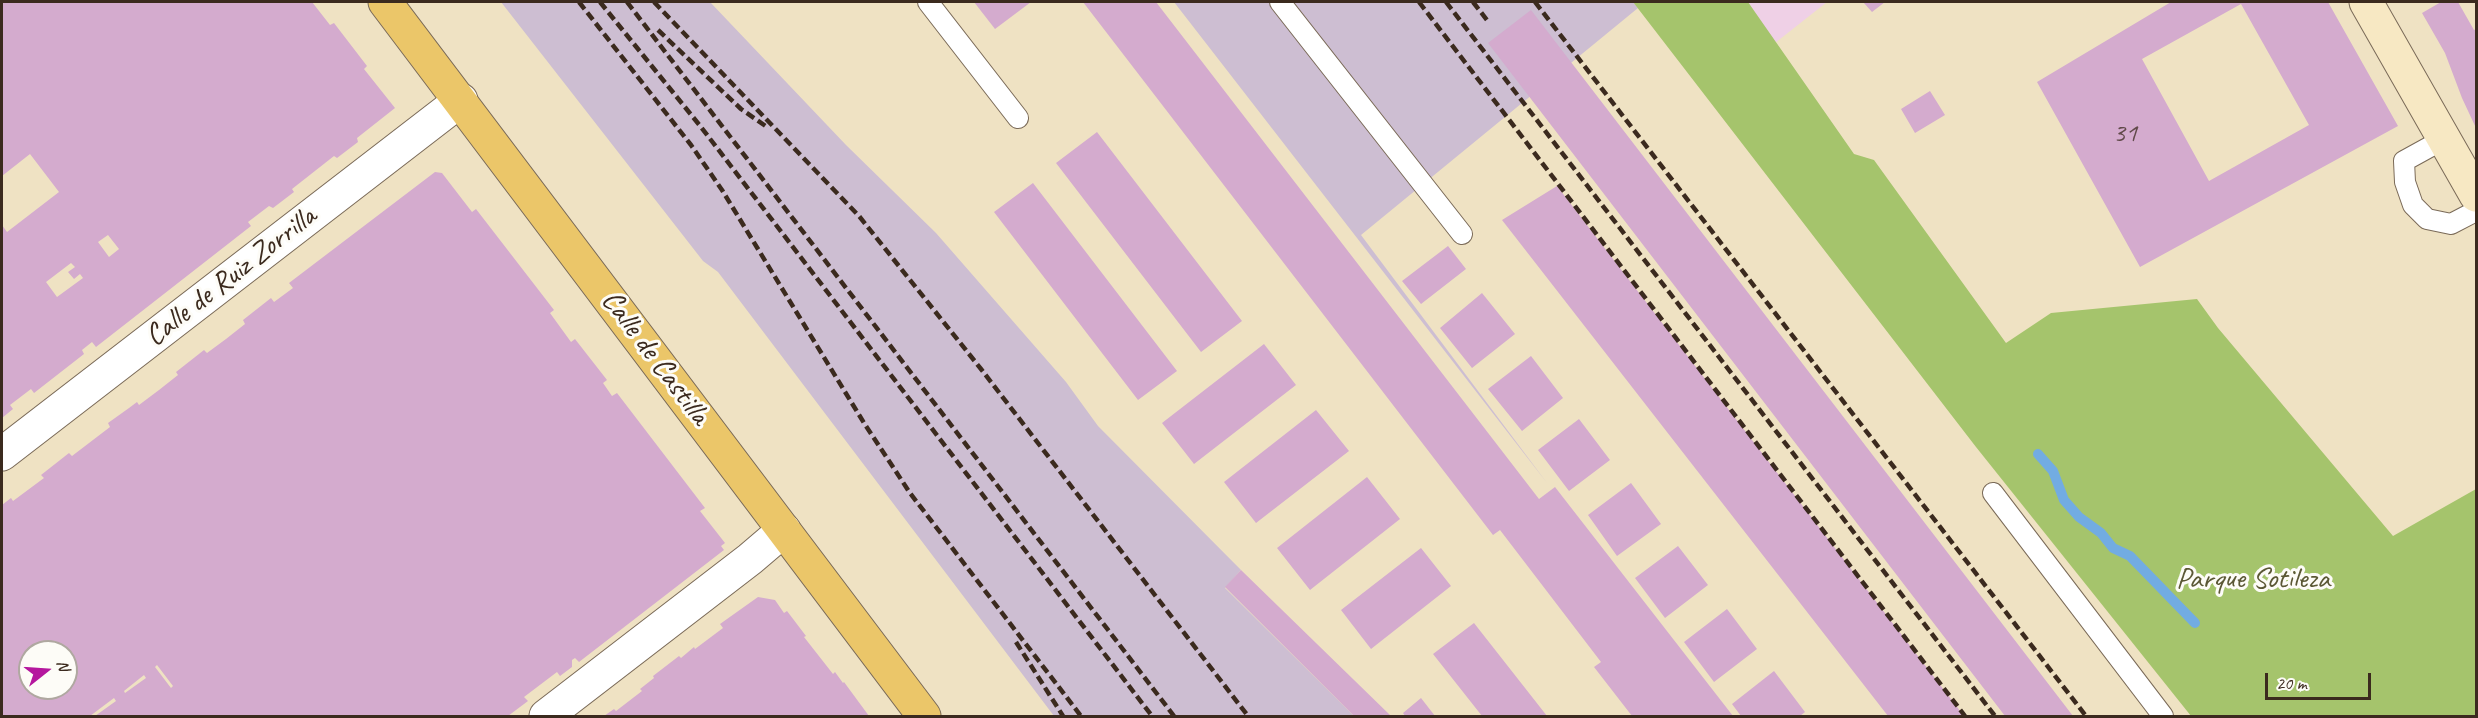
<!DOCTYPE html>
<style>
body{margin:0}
#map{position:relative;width:2478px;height:718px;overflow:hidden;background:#efe2c3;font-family:Caveat,sans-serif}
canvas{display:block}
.frame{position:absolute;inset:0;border:3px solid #3b2a1e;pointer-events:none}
.north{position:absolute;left:18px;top:640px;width:60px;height:60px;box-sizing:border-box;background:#fdfcf7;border:2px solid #afa8a0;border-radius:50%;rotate:73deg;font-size:16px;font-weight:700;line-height:24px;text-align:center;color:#3b2a1e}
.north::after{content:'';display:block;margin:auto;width:21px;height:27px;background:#b5179e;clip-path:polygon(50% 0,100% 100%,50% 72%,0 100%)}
.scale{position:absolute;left:2265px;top:673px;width:106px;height:27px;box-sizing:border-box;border:3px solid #3b2a1e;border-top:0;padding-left:8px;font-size:18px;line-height:21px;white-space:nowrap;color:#3b2a1e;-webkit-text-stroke:4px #fdfcf7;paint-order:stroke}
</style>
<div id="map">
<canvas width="2478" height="718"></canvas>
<div class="frame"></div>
<div class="north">N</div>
<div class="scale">20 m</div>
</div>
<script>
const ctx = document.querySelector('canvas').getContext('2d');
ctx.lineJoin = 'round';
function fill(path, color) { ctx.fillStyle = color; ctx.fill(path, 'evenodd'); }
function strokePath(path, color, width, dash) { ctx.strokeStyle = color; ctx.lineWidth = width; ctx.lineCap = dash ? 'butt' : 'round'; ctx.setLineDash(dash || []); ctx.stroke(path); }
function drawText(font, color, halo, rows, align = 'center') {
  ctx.font = font + ' Caveat,sans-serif'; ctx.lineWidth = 6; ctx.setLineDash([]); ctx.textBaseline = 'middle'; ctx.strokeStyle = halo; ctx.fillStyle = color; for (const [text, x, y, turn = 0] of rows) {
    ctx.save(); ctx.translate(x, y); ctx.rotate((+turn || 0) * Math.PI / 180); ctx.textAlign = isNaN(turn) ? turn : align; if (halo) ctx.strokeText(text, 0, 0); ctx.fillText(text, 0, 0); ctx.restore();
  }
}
fill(new Path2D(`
 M1748,2H1827L1775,43Z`), '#efd0e6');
fill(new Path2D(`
 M501,2H710L846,145L936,233L1066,382L1098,426L1241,570L1225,588L1354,716H1054L718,272L703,261Z
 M1174,2H1633L1638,8L1361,235L1547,483Z`), '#cdbed2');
fill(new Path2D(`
 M1633,2H1748L1854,154L1874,160L2006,343L2051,313L2197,299L2218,328L2393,536L2476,489V716H2191L1976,447Z`), '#a5c46c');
strokePath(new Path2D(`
 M2038,454L2053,471L2064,500L2079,517L2101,533L2113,548L2130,556L2195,623`), '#72ace2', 10);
fill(new Path2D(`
 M2,2H312L330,25L334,23L367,66L364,69L395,108L357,138L358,142L337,158L334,156L292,189L294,192L273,208L269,206L248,222L251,226L96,347L92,342L82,350L84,354L34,393L31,389L10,405L13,409L2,418V225L7,232L59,192L30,154L2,176ZM108,235L119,249L109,257L98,242ZM71,263L75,267L68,272L74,279L80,274L83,278L57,297L46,282Z
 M974,2H1031L995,29Z
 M1083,2H1156L1539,499L1555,487L1733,716H1632L1594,667L1601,662L1500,530L1493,535Z
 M1863,2H1885L1872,12Z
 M2171,2H2328L2398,126L2140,267L2037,82ZM2241,4L2309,125L2209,181L2142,59Z
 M2441,2H2458L2474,30L2476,29V128L2462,98L2445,53L2422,13Z
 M1531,10L2073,716H2005L1488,43Z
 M1930,91L1945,115L1915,133L1901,109Z
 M1097,132L1242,321L1201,352L1056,163Z
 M435,172L442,173L472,212L476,209L554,310L550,313L571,342L575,339L607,380L603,383L612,396L617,393L705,508L700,511L725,543L721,546L724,550L579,662L575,658L572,660V667L560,676L557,672L524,697L528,701L508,716H95L116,701L114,698L90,716H2V505L11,498L13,501L44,478L41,475L69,453L72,456L110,427L108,423L129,408L137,402L139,405L159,390L178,375L176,372L204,350L207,353L226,339L245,324L243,320L271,298L274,302L293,288L289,283ZM30,652H66V688H30ZM157,665L173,686L171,688L155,667ZM144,675L146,678L125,693L124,691Z
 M1033,183L1177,371L1138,400L994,212Z
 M1557,186L1964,716H1888L1502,220Z
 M1448,246L1466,269L1421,304L1402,281Z
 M1482,293L1515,334L1472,368L1440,328Z
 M1264,344L1296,385L1194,464L1162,423Z
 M1531,356L1563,398L1522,431L1488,389Z
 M1316,410L1349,451L1256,523L1224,482Z
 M1579,419L1610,460L1569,491L1538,450Z
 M1367,477L1400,519L1310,590L1277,548Z
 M1631,483L1661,524L1617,556L1588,515Z
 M1678,546L1708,585L1665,618L1635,578Z
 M1421,548L1451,586L1371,649L1341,610Z
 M1241,570L1391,716H1354L1225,587Z
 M758,597L775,600L784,613L787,611L806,636L804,637L833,674L835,672L843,683L844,682L869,716H604L614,709L616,711L642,691L640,689L654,678L653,676L679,656L681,658L694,647L695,649L723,628L720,624Z
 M1727,609L1757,649L1714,682L1684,642Z
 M1474,623L1547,716H1482L1433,654Z
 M1774,671L1805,712L1800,716H1741L1732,704Z
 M1421,698L1435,716H1405L1403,713Z`), '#d4abce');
const lane = new Path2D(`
 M928,2L1018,118
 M1280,2L1462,234
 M2444,139L2404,161L2405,182L2413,205L2427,219L2451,224L2476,211
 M1993,493L2163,716`);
const street = new Path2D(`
 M2,454L461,100
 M546,716L750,559L784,530`);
const secondary = new Path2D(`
 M2366,2L2476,195`);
const primary = new Path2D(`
 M385,2L924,716`);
strokePath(lane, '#7a6a58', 22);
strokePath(street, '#7a6a58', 35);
strokePath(secondary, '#7a6a58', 35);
strokePath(primary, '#7a6a58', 35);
strokePath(lane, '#fff', 20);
strokePath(street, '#fff', 33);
strokePath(secondary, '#f7e8c3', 33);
strokePath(primary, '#ebc669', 33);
strokePath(new Path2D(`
 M579,2L691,145L722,190L864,423L910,493L1081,716
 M600,2L701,127L1152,716
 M627,2L1174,716
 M654,2L859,216L981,369L1248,716
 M1419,2L1965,716
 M1446,2L1995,716
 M1473,2L1487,20
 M1535,2L2086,716
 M658,30L741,109L767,127
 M1016,642L1063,716`), '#3b2a1e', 4.5, [9, 4.5]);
drawText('27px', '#614a4a', null, [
 ["31",2125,134]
]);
drawText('30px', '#3b2a1e', '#fdfcf7', [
 ["Calle de Ruiz Zorrilla",231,277,-38],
 ["Calle de Castilla",655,358,53]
]);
drawText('30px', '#5b5835', '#fdfcf7', [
 ["Parque Sotileza",2253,579]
]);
</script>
